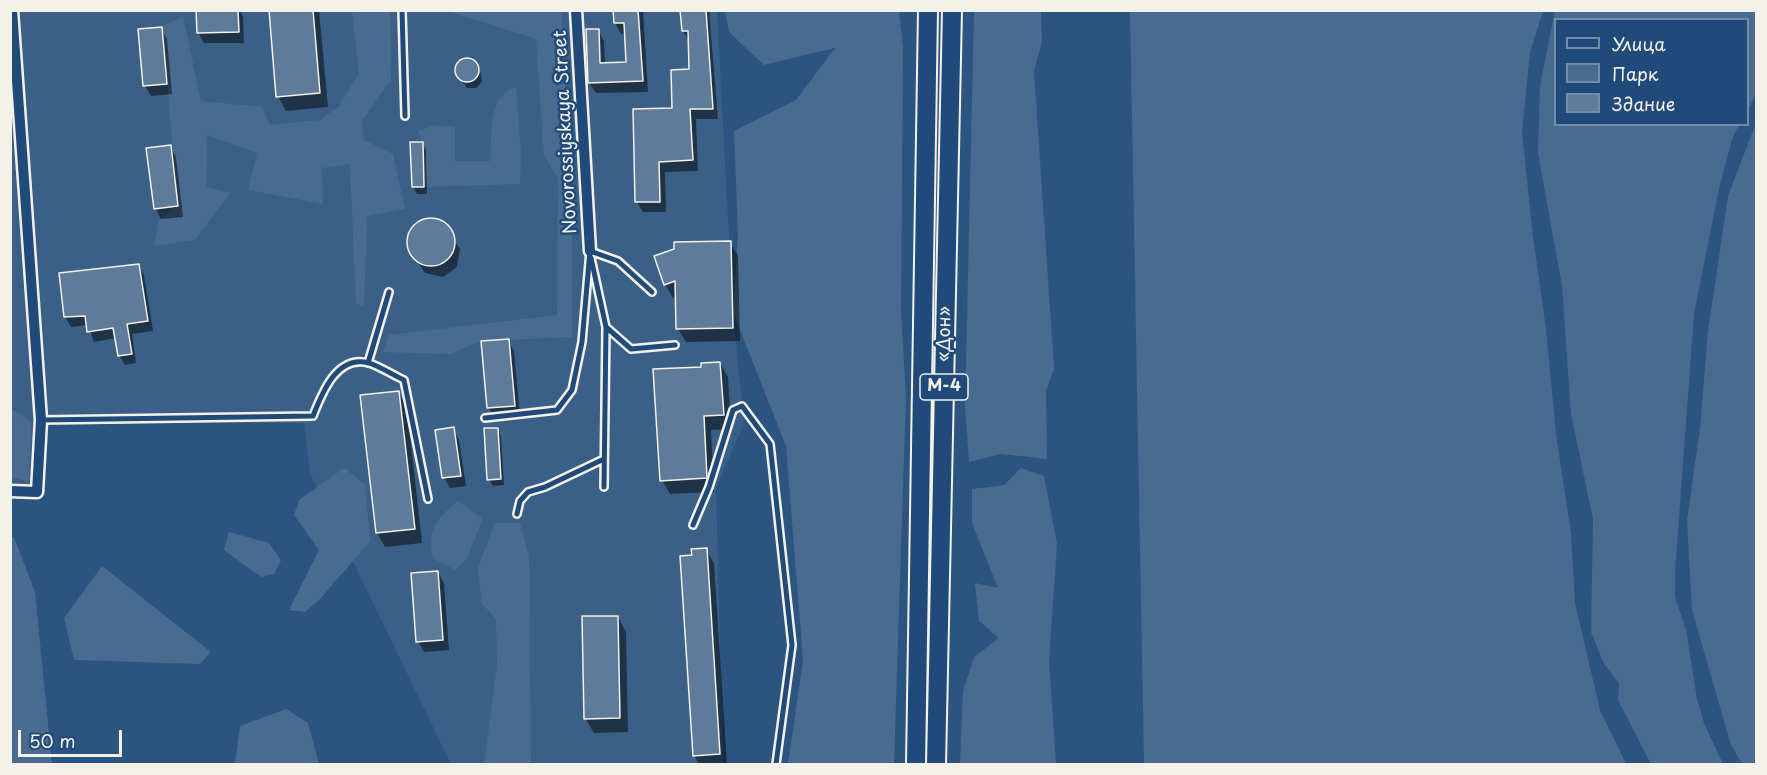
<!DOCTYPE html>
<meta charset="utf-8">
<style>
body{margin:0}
#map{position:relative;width:1767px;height:775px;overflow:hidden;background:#2c5481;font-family:"Playpen Sans",sans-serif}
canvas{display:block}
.frame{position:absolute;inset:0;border:12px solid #f4f1e8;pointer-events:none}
.legend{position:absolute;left:1554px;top:18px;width:195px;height:108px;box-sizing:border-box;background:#1f4a7a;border:2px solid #748da6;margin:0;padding:8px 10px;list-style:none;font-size:18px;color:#f4f1e8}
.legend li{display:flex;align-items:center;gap:12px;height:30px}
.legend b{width:30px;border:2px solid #748da6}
.scale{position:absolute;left:18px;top:730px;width:104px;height:27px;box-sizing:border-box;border:3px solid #f4f1e8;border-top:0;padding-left:8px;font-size:18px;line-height:21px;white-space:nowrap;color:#f4f1e8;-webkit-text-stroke:4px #1f4a7a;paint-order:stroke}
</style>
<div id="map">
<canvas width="1767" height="775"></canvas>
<div class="frame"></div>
<ul class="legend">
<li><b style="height:8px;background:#1f4a7a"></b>Улица</li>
<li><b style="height:16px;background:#496b90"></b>Парк</li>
<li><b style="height:16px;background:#5e7b9a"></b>Здание</li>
</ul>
<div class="scale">50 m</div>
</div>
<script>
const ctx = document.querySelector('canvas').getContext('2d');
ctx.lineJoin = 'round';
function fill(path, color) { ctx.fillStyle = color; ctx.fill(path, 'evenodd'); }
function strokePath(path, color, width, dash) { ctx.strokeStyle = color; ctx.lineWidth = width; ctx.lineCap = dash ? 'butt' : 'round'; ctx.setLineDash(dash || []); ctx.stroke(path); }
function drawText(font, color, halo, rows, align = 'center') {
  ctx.font = font + ' "Playpen Sans",sans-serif'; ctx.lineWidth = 5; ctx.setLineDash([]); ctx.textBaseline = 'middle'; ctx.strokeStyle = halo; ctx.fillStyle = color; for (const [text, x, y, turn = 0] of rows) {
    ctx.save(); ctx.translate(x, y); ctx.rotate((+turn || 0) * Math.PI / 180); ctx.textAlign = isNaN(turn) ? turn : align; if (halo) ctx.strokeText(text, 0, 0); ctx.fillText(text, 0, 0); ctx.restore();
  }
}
fill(new Path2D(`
 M10,11H717L733,312L744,424L716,487L723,764H451L310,473L304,423H38L36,484L13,485L10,482Z`), '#3b6088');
fill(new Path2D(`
 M352,11H390L391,80L362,121L364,140L393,154L405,209L367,216L364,306L356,303L350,164L322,168L323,204L248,190L257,153L207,135L206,187L230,193L195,240L154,246L159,220L178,206L162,27L183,16L201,101L262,107L270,125L320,120L339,106L359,73Z
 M448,11H561L572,210V337L481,341L450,354L383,352L389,335L557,315L558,179L544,155L536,39Z
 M725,11H899L903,48L901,312L906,396L894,764H788L803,660L786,446L733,312L738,237L734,131L796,100L835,48L764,65L729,32Z
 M974,11H1041L1042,42L1034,71L1054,368L1046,391L1047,459L1001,454L969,462L965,408Z
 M1130,11H1543L1530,52L1522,132L1533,237L1546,329L1556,434L1571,533L1575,603L1600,710L1626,764H1144Z
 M1555,11H1756V94L1748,109V20H1556V124L1739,125L1732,139L1719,189L1694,314L1675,572V597L1686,630L1697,699L1704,723L1723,764H1651L1618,700L1619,683L1604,664L1591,632L1593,519L1571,414L1562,286L1538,153L1540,86Z
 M516,87L521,154L520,184L424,187L423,142L418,131L436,125L455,127V161H490C493,136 486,97 516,87Z
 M1756,123V764H1742L1731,745L1692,610L1687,520L1700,428L1708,331L1728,196Z
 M10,408L31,422L29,482L11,477Z
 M344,468L365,484L370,541L321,598L305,612L289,610L319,550L294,515L299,500Z
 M1021,468L1044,476L1057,544L1049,661L1056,764H960L963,691L974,657L999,638L979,621L975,583L998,588L972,523V489L1004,485Z
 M458,501L483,518L467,558L455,570L433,558C427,528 435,521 458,501Z
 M495,523H520L529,556L531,764H484L497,666L496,619L482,604L478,568Z
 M229,532L269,543L281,560L274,574L261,577L224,550Z
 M14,537L35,592L52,764H11L10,538Z
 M102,566L211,652L200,664L74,660L64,618Z
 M286,709L308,723L319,764H235L240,726Z`), '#496b90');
fill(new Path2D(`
 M198,10H240L243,17L244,43H204L198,32Z
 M270,10H319L328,107L286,111L278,96Z
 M615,10H643L648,92L596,93L589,83L598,30L604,41L605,64L628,63L626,33L621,34L615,23Z
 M681,10H709L718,119H696L698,171L665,172L666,212H643L637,202L691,70L690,42L683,31Z
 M161,28L167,39L172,94L151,96L145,86Z
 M462,59H471L481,73L482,82L476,88H467L457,74L456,65Z
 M422,143L426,150L427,194H417L413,187Z
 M170,146L176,157L183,217L161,219L155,208Z
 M426,220L443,223L460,249L457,267L443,277L425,273L408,247L412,230Z
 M730,243L738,256L740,341L686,342L678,329L677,296L673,298L665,284L676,250Z
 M138,265L144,275L153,331L132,334L136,363L125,365L119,355L116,338L94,342L88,325L71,327L65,317L61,274Z
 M508,340L514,351L520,416L495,419L489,408L483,343Z
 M720,363L728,377L731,429L711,430L714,492L670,494L662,480L703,368Z
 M399,393L407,407L422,543L385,547L377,533Z
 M453,429L459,440L466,486L450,488L444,478Z
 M497,429L501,436L504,485L493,486L489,479Z
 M706,550L714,563L727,764H699L694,755L693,557Z
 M438,572L444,583L449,650L424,652L418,641Z
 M618,617L626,632L628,732L594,733L585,718Z`), '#0007');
const building = new Path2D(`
 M196,10H238L239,32L197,33Z
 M269,10H313L320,93L276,97Z
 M613,10H638L643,81L588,83L586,29H599L600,63L626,62L624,23H614Z
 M680,10H706L713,109H690L693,160L659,162L660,202H635L633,109L672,108L671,70L689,69L688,31H682Z
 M162,27L167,84L143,86L138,29Z
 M455 70a12 12 0 1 1 24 0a12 12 0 1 1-24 0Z
 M410,142H423L424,187H412Z
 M171,145L178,206L154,209L146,148Z
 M407 242a24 24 0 1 1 48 0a24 24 0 1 1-48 0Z
 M731,241L733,328L676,329L675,281L664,285L654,256L674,249V242Z
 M139,264L148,321L127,324L132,354L118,356L113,328L87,332L85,316L64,317L59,273Z
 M509,339L515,406L487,408L481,341Z
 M720,362L724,415L704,416L707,478L660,481L653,369L701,367V363Z
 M399,391L415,529L376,533L360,395Z
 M454,427L461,476L442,478L435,430Z
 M484,428H498L501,479L487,480Z
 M707,548L720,754L693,756L680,556L692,555L691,549Z
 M438,571L443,640L416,642L411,573Z
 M582,616H618L620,718L584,719Z`);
fill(building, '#5e7b9a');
strokePath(building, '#f4f1e8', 1.5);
const service = new Path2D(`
 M402,10L405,116
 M590,251L618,261L652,292
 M591,258L606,327L604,487
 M606,327L631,349L675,345
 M368,363L389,292
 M485,418L557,410L572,390L582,342L590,251
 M41,420L313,416C322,393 337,354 369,363C381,367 393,375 404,380L428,499
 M517,514L520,501L528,492L545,487L604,459
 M693,525L709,487L733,410L742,406L770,444L792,645L776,764`);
const minor = new Path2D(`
 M576,10L590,251
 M10,491L37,492L41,420L12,10`);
const trunk = new Path2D(`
 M916,764L928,10
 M936,764L952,10`);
strokePath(service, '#f4f1e8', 10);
strokePath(minor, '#f4f1e8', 15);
strokePath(trunk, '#f4f1e8', 22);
strokePath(service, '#1f4a7a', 5);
strokePath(minor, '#1f4a7a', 10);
strokePath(trunk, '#1f4a7a', 18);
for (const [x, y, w] of [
 [944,387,48]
]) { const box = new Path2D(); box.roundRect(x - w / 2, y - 13, w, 26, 4.5); ctx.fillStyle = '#1f4a7a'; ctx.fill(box); strokePath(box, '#f4f1e8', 1.5); }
drawText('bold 16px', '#f4f1e8', null, [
 ["М-4",944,387]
]);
drawText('18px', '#f4f1e8', '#1f4a7a', [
 ["Novorossiyskaya Street",566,132,-93],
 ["«Дон»",945,334,-89]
]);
</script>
